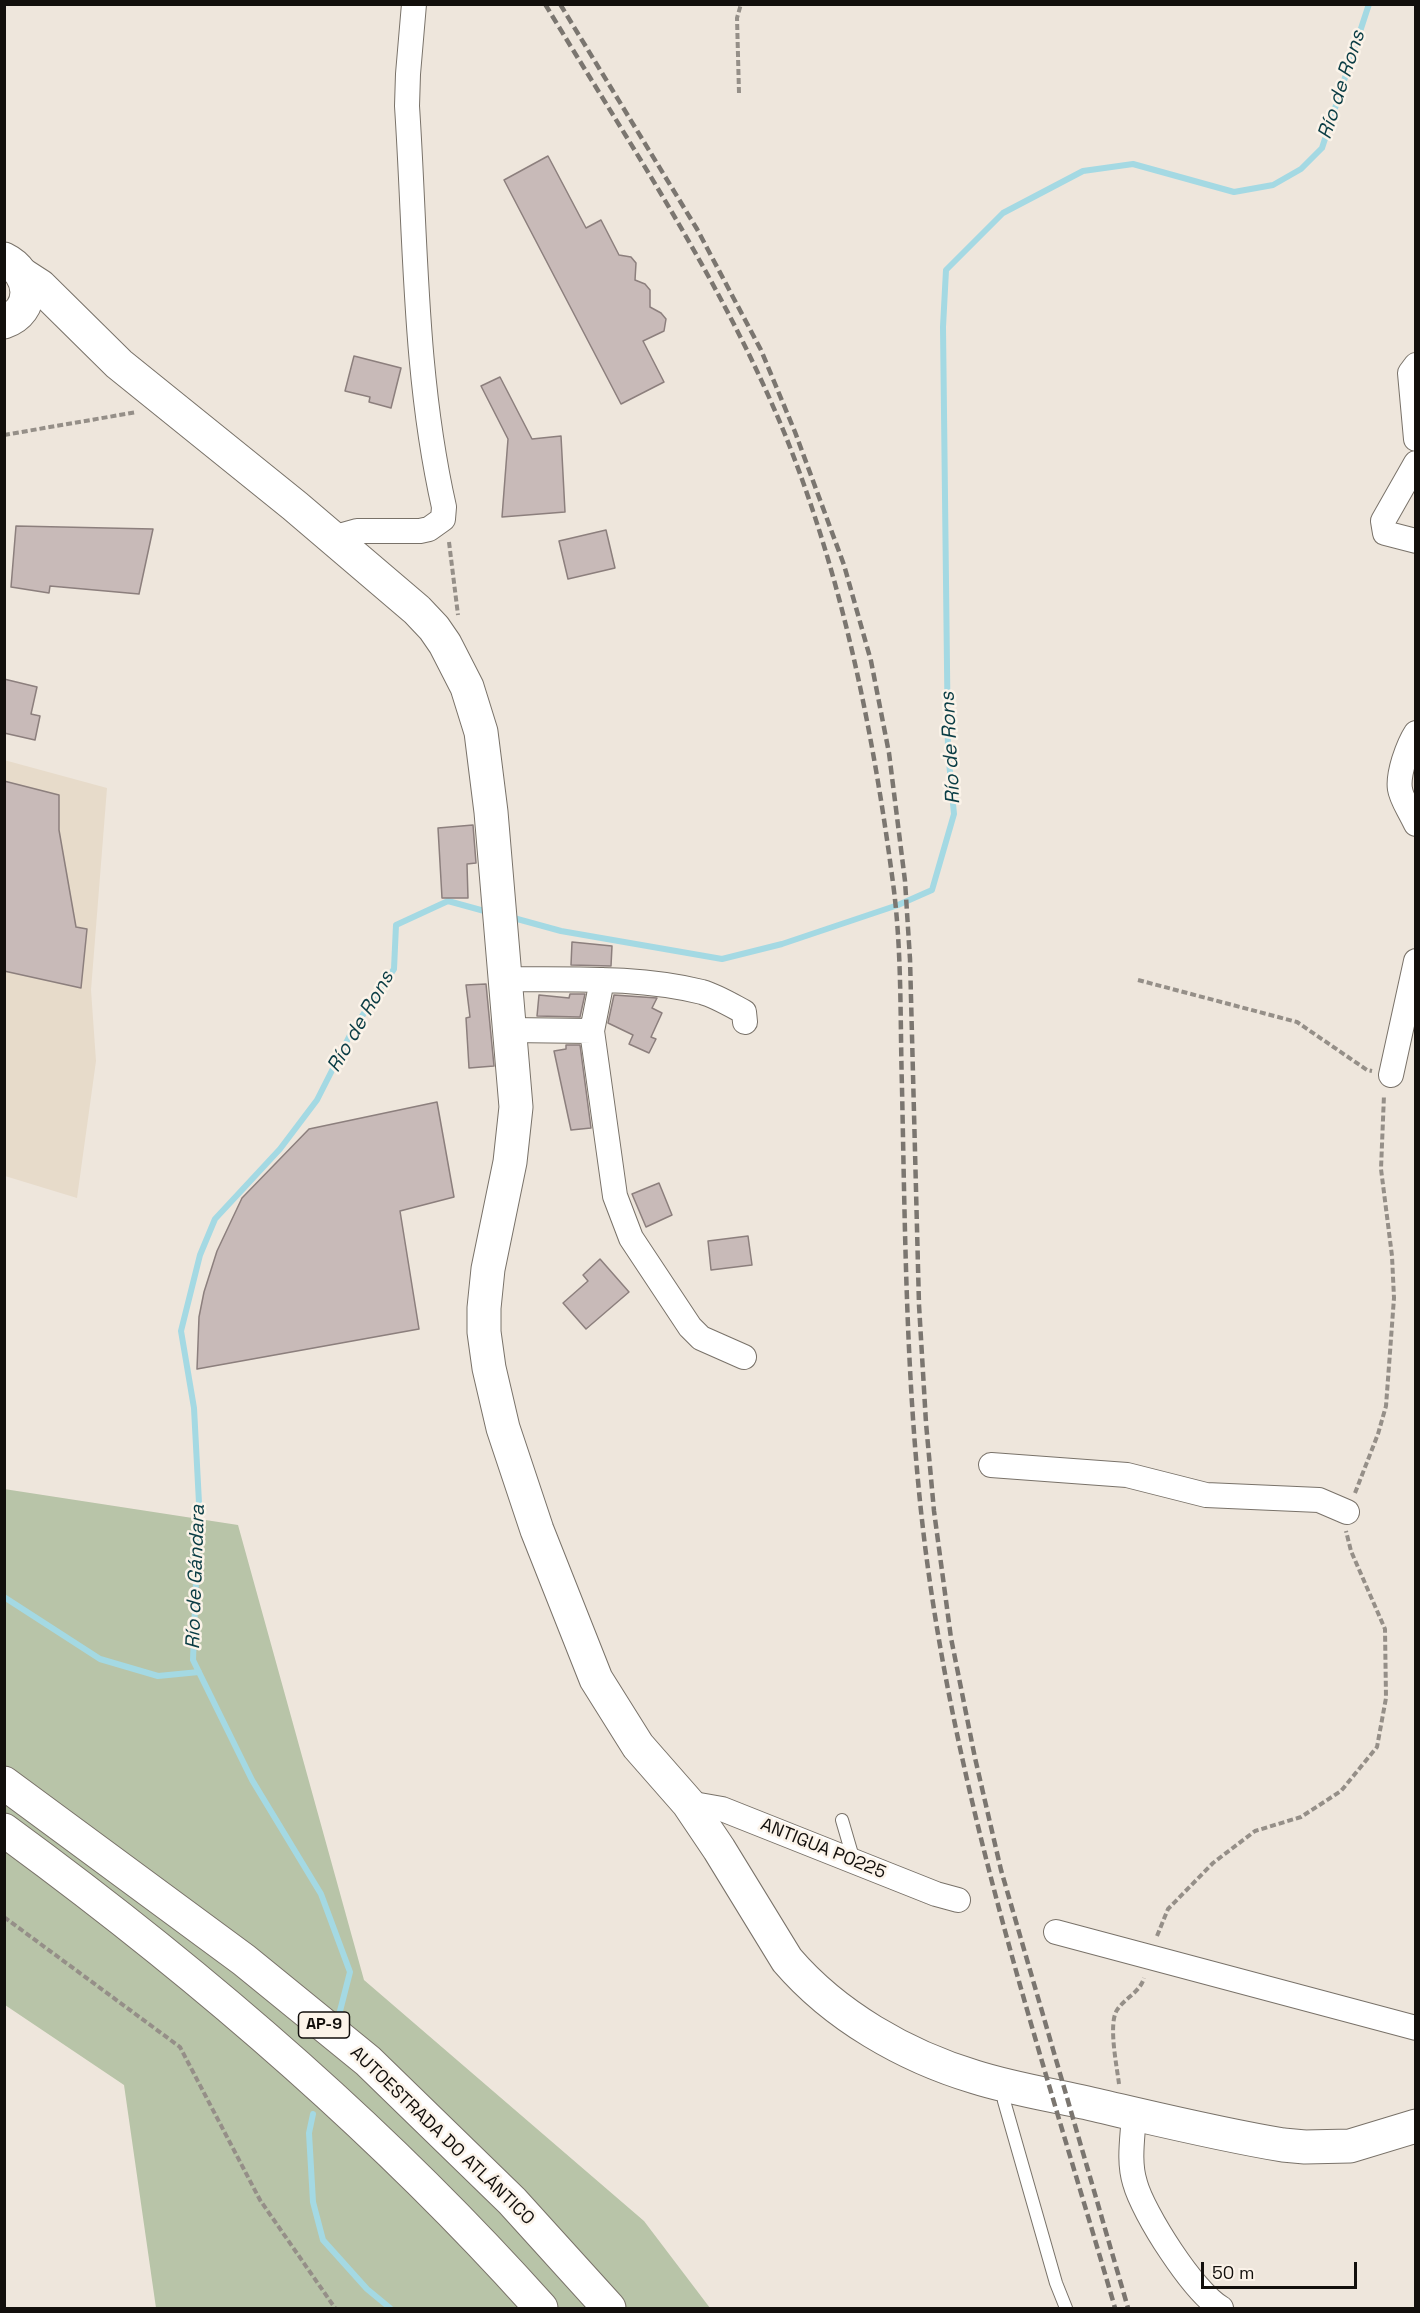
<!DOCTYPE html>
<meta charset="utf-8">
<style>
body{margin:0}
#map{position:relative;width:1420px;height:2313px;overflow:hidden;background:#eee6dc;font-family:"Space Grotesk",sans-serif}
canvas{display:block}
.frame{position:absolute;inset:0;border:6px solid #120f0c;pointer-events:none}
.scale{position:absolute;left:1201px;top:2262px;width:156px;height:27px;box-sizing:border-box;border:3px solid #120f0c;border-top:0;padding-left:8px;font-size:18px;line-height:21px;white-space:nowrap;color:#120f0c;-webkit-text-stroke:4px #fbf3e9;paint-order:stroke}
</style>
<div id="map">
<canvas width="1420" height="2313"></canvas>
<div class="frame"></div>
<div class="scale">50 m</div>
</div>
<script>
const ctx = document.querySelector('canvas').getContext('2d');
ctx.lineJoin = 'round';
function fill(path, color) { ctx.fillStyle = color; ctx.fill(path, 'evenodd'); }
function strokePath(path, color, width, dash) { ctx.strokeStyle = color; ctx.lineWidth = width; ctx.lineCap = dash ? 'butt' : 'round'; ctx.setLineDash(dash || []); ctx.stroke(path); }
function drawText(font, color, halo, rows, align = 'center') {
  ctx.font = font + ' "Space Grotesk",sans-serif'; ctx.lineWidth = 5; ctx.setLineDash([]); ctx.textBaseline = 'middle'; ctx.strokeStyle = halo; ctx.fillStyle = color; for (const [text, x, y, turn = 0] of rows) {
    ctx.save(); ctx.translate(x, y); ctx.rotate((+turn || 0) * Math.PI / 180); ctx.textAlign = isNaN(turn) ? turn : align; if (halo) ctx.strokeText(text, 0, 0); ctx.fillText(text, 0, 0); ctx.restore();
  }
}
fill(new Path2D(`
 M4,760L107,788L91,990L96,1061L77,1198L5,1176Z`), '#e7dbca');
fill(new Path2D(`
 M4,1489L238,1525L364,1980L644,2221L710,2308H156L124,2085L5,2005Z`), '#b8c4a8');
strokePath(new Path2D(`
 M510,917L561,931L722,959L782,944L898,905L932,890L954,814L948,751L943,327L946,270L1003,213L1083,171L1133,164L1234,192L1273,185L1301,169L1322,148L1369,4
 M4,1597L100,1659L158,1676L199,1672
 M340,2011L350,1972L321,1894L252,1780L193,1660L199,1503L194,1408L181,1331L200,1255L215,1219L280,1149L317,1100L352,1031L394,969L396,925L448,901L488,912
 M313,2114L309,2133L313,2202L323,2240L367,2289L390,2308`), '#a4d9e3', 6);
const building = new Path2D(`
 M548,156L586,228L601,220L619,255L631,257L636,263L635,280L645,284L650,290V307L661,313L666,319L664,331L643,341L664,382L621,404L504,180Z
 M354,356L401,368L391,408L369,402L370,397L345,391Z
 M500,377L532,439L561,436L565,512L502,517L508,439L481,386Z
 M16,526L153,529L139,594L50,586L49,593L11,587Z
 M606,530L615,568L568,579L559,541Z
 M4,679L37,687L31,714L40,716L35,740L4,733Z
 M4,781L59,795V830L76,927L87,929L81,988L4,971Z
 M473,825L476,863L467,864L468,898H442L438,828Z
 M572,942L612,946L611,966L571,965Z
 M486,984L494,1066L469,1068L466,1018L470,1017L466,985Z
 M570,994H585L580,1017L537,1016L539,995L569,998Z
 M614,995L657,998L652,1008L662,1013L651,1037L656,1039L649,1053L629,1044L633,1035L608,1023Z
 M566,1045H580L591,1128L571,1130L554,1051L566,1049Z
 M437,1102L454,1197L400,1211L419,1329L197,1369L199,1317L204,1292L217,1251L242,1198L309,1129Z
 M659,1183L672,1215L646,1227L632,1194Z
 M748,1236L752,1265L711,1270L708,1241Z
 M600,1259L629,1292L586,1329L563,1303L588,1281L583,1275Z`);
fill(building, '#c8bab8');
strokePath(building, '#8c7f7d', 1.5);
const service = new Path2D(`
 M842,1820L854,1861
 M1003,2088L1004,2101L1056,2283L1066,2308`);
const minor = new Path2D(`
 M1416,365L1410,373L1416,439
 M1416,463L1383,521L1385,533L1416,541
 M332,538L357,531H420L429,529L443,519L444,507C414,374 416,241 407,106L408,74L414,4
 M1416,733C1410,742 1407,751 1404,760C1394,793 1402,795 1416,824
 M504,979C570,980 637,976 702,992C716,996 731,1005 744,1012L745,1022
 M602,980L592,1031L615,1196L631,1238L690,1327L701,1338L744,1357
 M509,1030L592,1031
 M1391,1075L1416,961
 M991,1465L1127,1475L1206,1495L1319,1500L1347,1512
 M688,1803L722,1809L936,1894L958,1900
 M1056,1932L1416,2028
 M1134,2113C1133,2136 1128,2161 1135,2183C1143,2213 1194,2293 1221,2308`);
const secondary = new Path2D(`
 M23,275L40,286L119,364L295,506L417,610L434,628L445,644L467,687L481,732L491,812L516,1107L510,1162L488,1269L484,1308V1332L489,1368L503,1428L537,1530L596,1679L638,1746L688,1803L719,1849L787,1960C835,2016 905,2056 975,2077C1016,2090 1059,2096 1100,2106C1161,2120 1222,2135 1283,2145L1305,2147L1350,2146L1416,2126`);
const primary = new Path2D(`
 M4,259C33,273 36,311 4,322`);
const motorway = new Path2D(`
 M4,1783L244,1960L368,2061L512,2201L609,2308
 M4,1830C198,1972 381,2129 541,2308`);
strokePath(service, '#797269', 14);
strokePath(minor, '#797269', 26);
strokePath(secondary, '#797269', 35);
strokePath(primary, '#797269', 35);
strokePath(motorway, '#797269', 35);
strokePath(new Path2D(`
 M739,93L737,18L741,4
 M4,435L137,412
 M449,542L458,615
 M1138,980L1297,1022L1367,1070L1372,1071
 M1355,1493L1378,1434L1386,1406L1394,1298L1392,1256L1381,1169L1384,1095
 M4,1917L180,2047L260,2200L335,2308
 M1157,1936L1168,1909L1213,1863L1255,1831L1301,1817L1341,1791L1377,1747L1386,1698L1385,1629L1351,1551L1346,1531
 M1119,2084C1117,2067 1108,2024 1117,2010C1125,1998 1140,1992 1144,1978`), '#958f88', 4, [6, 3]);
strokePath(service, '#fff', 12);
strokePath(minor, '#fff', 24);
strokePath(secondary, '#fff', 33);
strokePath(primary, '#fff', 33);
strokePath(motorway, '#fff', 33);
strokePath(new Path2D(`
 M545,4C630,145 724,284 786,437C843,580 873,731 893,883C902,950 900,1020 902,1088C905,1229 906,1370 921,1511C950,1784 1039,2046 1115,2308
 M560,4L697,229L761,350L795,432L844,565L871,661L889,753L905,881L910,959L919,1305L926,1423L934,1511L951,1638L975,1758L1001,1870L1128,2308`), '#7b7670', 4.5, [9, 4.5]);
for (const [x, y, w] of [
 [324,2025,51]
]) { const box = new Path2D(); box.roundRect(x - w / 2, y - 13, w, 26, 4.5); ctx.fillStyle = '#fbf3e9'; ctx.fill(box); strokePath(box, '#120f0c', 1.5); }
drawText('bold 16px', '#120f0c', null, [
 ["AP-9",324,2025]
]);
drawText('18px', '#120f0c', '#fbf3e9', [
 ["ANTIGUA PO225",823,1849,22],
 ["AUTOESTRADA DO ATLÁNTICO",442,2136,44]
]);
drawText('italic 20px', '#093c44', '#fbf3e9', [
 ["Río de Rons",1342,85,-72],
 ["Río de Rons",951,748,-93],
 ["Río de Rons",361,1022,-60],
 ["Río de Gándara",196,1577,-88]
]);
</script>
